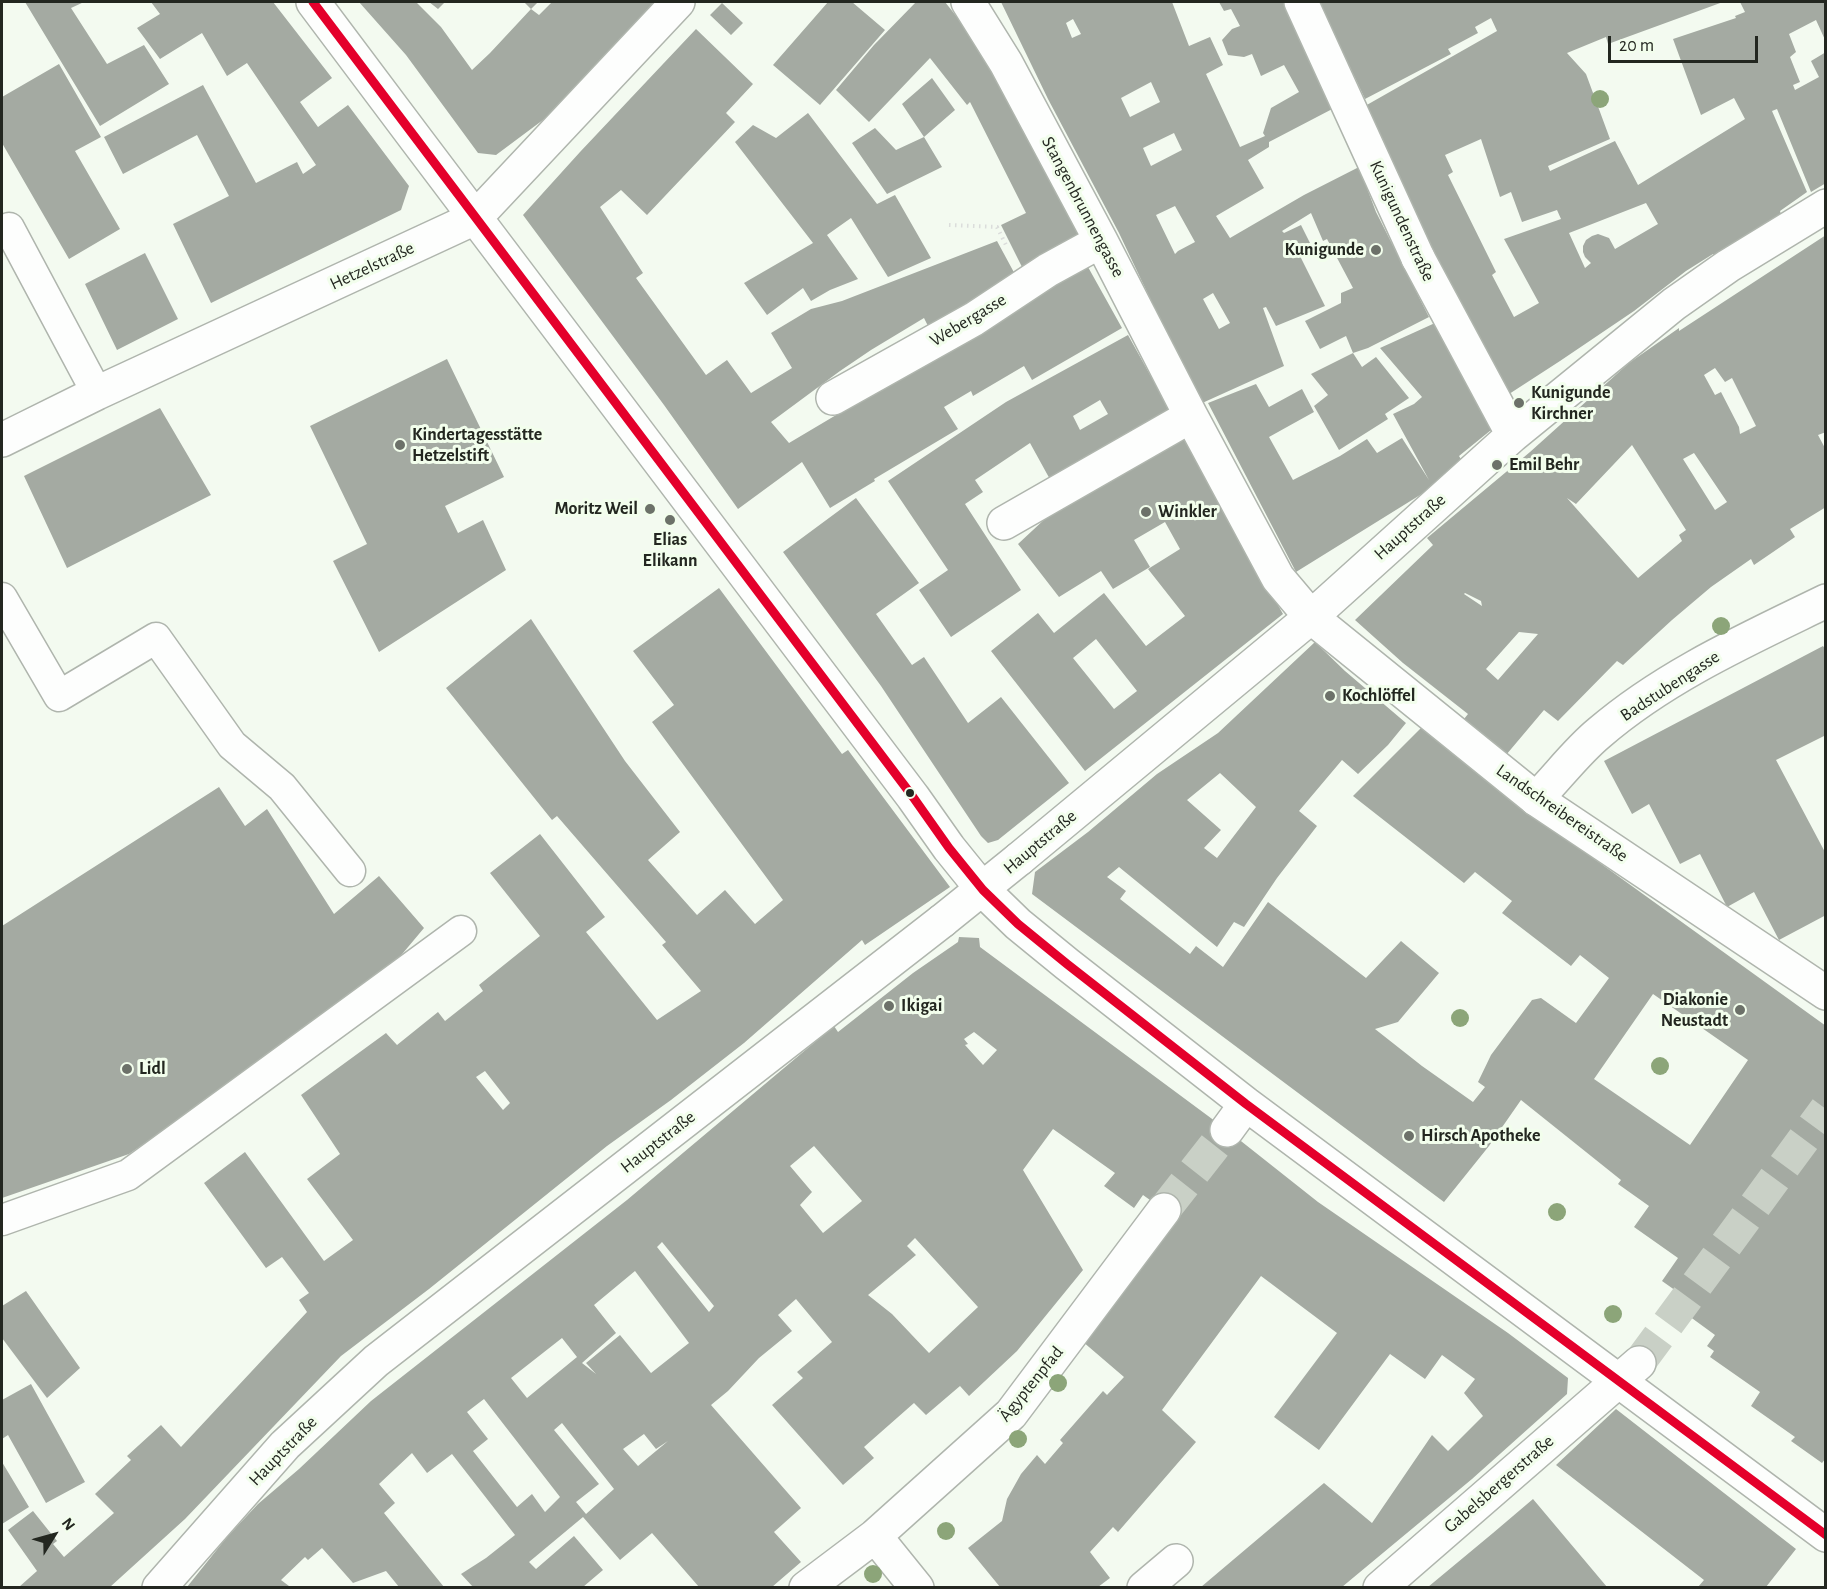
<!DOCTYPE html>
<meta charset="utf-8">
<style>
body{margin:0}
#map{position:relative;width:1827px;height:1589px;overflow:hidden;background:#f3faf0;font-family:"Alegreya Sans",sans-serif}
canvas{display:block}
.frame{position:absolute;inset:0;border:3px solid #232720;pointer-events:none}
.north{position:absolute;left:24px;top:1505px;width:60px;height:60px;-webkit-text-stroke:4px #f2feec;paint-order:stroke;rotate:53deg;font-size:16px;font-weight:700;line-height:24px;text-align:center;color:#232720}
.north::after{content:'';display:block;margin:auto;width:21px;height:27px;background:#232720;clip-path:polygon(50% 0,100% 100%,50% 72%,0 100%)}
.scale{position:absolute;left:1608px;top:36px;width:150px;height:27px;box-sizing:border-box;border:3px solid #232720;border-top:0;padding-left:8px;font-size:18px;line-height:21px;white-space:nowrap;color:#232720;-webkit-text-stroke:4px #f2feec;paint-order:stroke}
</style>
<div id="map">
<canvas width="1827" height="1589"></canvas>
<div class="frame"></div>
<div class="north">N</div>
<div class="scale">20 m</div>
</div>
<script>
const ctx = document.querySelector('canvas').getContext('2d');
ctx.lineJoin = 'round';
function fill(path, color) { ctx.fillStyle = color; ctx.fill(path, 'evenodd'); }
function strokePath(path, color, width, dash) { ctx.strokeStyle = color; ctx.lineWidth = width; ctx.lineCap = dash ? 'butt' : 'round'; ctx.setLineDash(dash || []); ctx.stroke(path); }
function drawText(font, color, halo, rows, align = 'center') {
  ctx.font = font + ' "Alegreya Sans",sans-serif'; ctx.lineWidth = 6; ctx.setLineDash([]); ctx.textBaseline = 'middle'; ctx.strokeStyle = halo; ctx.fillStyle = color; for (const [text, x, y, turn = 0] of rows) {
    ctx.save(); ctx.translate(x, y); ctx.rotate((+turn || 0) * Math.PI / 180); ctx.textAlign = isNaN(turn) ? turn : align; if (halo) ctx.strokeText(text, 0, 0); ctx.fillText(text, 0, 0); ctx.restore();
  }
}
fill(new Path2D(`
 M25,2H84L71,8L107,64L144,45L169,84L100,126Z
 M151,2H273L332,78L300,102L318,127L348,105L409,186L401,210L211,303L173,224L229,196L197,135L123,174L104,137L203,85L256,183L297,162L303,174L316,165L247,63L227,76L202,33L160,59L137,28L160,14Z
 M359,2H416L441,27L472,70L490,53L531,9L539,15L552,2H657L551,114L496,155L478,153L406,55Z
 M429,2H445L438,9Z
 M524,2H538L531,9Z
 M828,2H852L885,30L820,105L773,65Z
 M916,2H945L1004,76L1085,235L1022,267L1001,225L1026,213L970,102L967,105L930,58L869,122L836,90L874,45Z
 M1001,2H1172L1189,46L1210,37L1223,65L1206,74L1240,147L1265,136L1263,133L1271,108L1299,92L1284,65L1261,76L1252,54L1244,57L1228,55L1222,40L1232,29L1240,26L1231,9L1224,11L1219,2H1289L1338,106L1269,142V147L1248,160L1264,188L1216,216L1230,238L1304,195L1359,167L1376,212L1429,317L1368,348L1353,353L1346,336L1320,349L1305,321L1341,303V293L1353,288L1327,239L1323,241L1311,213L1282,231L1284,233L1301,225L1310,243L1297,250L1325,306L1276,326L1266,307L1263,308L1284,366L1200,404L1119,233L1048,99ZM1073,19L1081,34L1072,38L1066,23ZM1151,82L1160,102L1130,117L1121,98ZM1174,133L1182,150L1151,166L1143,148ZM1175,206L1195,242L1178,251L1175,254L1156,215ZM1213,293L1230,323L1219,329L1203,299Z
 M1319,2H1723L1608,44L1606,37L1567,53L1586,74L1610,139L1548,166L1550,171L1615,141L1638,185L1745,119L1734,98L1701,115L1673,39L1736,18L1735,16L1745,12L1740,2H1826V42L1816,20L1789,34L1796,52L1790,57L1800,82L1793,85L1795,90L1819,77L1811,61L1826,52V183L1811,192L1777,109L1772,111L1807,192L1780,211L1781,214L1715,257L1713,254L1686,271L1634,311L1560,361L1506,396L1451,296L1365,106L1497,31L1491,18L1475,27L1478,33L1448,49L1451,54L1365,99ZM1481,139L1500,197L1511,192L1522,222L1557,210L1561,219L1504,239L1539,303L1514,317L1492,275L1496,272L1448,175L1453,172L1445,155ZM1646,203L1658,224L1615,249L1609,238L1598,234L1592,236L1586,240L1583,246V252L1585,257L1591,263L1585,268L1569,233Z
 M722,3L743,23L731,35L710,15Z
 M696,29L753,84L726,113L735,122L647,215L621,190L600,207L643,273L636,278L706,375L727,360L751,393L792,368L771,333L811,309L842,301L997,241L1017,278L929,328L924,318L871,350L840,371L771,422L789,443L1040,294L1088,267L1122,328L1032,380L1024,366L973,396L971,391L944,407L958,429L874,479L875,481L830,508L802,462L738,509L664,405L523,215L580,152Z
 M59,64L101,137L75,151L120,229L69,259L2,143V97Z
 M932,78L955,110L924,137L942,167L887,194L852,143L875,128L896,150L924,137L902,104Z
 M808,113L877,204L895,195L931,258L888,277L851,218L827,235L858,279L830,290L811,301L803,288L767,315L744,283L813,243L735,142L753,125L776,138Z
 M1826,235V432L1818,435L1826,450V507L1790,529L1795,537L1754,565L1751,559L1711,587L1672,620L1623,665L1617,661L1558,721L1544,710L1506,755L1464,719L1468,714L1403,663L1355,620L1433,545L1427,538L1530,452L1629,363L1679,328V331ZM1715,368L1725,382L1732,378L1756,426L1740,434L1739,427L1721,392L1715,395L1704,375ZM1632,445L1686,530L1679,535L1682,541L1638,578L1567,498L1576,504ZM1694,453L1727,502L1715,510L1683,459ZM1465,593L1481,601L1482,606L1464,594ZM1519,632L1538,634L1498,680L1486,669Z
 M145,253L178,319L117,350L85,284Z
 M1435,323L1496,426L1459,456L1462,461L1433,487L1296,572L1208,403L1256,384L1269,407L1302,389L1314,412L1269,437L1293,480L1340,456L1367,439L1377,453L1402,438L1429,480L1393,414L1414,404L1422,397L1380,348Z
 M1128,335L1173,416L1052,483L1030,443L975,480L983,492L965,504L1021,590L951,637L919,590L948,570L888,481L1006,402ZM1100,400L1108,414L1080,430L1073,416Z
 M1353,353L1362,367L1376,357L1409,398L1385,414L1388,419L1339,450L1314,406L1328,395L1311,374Z
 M447,359L504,477L445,506L458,533L483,520L506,570L379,652L333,561L367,544L310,426Z
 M160,408L211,495L67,568L24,476Z
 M1181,432L1283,614L1085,771L991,651L1038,613L1054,633L1104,593L1146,646L1185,616L1148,569L1180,549L1165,522L1134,540L1150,567L1113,589L1101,571L1059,597L1018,544L1062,503ZM1096,639L1137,691L1114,709L1073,658Z
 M856,498L919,583L876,614L912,665L924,657L968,723L1001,697L1069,783L998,840L988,843L981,836L881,686L783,552Z
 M719,588L842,754L848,750L950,887L865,945L862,940L744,1043L671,1100L607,1146L429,1289L341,1356L185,1519L110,1587H19L37,1571L8,1530L33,1511L57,1541L53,1544L64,1557L114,1513L95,1494L131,1460L127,1456L161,1425L181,1447L307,1312L299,1300L309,1293L282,1257L266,1268L204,1183L245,1152L324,1261L353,1240L307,1179L340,1154L301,1095L386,1033L397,1045L438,1012L445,1021L483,991L479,985L540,936L490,873L540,834L605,917L586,932L657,1020L701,991L662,945L666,942L557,816L552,820L446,688L531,619L625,761L680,832L648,860L697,915L725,890L755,924L783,900L652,722L674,705L633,651ZM485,1071L510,1103L503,1110L476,1077Z
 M1315,642L1345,671L1406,723L1388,745L1358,774L1342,760L1299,811L1317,826L1277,878L1244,927L1234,922L1217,947L1119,867L1107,877L1126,891L1120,899L1190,954L1196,946L1223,967L1268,902L1366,978L1401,941L1439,973L1398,1022L1375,1029L1422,1066L1473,1102L1485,1087L1478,1082L1491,1055L1532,1000L1541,998L1576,1023L1609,978L1580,955L1571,966L1502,913L1512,901L1475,872L1464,883L1353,796L1422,727L1532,814L1826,1026V1458L1822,1463L1791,1441L1795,1437L1751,1406L1760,1392L1710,1357L1714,1351L1707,1346L1715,1335L1689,1316L1696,1305L1662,1281L1678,1258L1634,1227L1649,1206L1618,1184L1621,1180L1521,1100L1489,1146L1444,1202L1032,894L1035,872L1088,832L1157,774L1218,733ZM1220,773L1256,807L1217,858L1204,848L1221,830L1187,800ZM1653,994L1748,1060L1690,1145L1594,1079Z
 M1823,646L1826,650V735L1776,760L1826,854V915L1779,940L1754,892L1727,907L1700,854L1680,864L1649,804L1632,814L1604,761Z
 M219,787L245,826L267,809L334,914L379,876L424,928L377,984L129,1154L2,1198V926Z
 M959,937L979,938L980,947L1227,1130L1318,1202L1508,1333L1568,1378L1567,1394L1472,1479L1342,1587H1201L1324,1483L1372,1523L1432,1435L1448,1451L1483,1416L1464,1393L1475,1379L1442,1355L1425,1379L1390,1354L1319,1450L1274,1417L1337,1333L1261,1276L1162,1410L1196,1442L1118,1532L1113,1527L1090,1552L1110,1578L1098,1587H1000L968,1548L1002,1521L1007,1499L1021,1474L1037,1455L1045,1464L1063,1443L1060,1440L1103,1391L1107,1395L1124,1377L1082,1341L1180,1217L1164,1210L1143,1195L1134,1208L1104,1186L1115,1173L1053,1129L1023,1170L1083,1270L1017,1351L969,1396L960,1386L926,1415L914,1403L864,1447L874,1458L843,1485L772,1405L803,1378L797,1372L832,1342L796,1299L778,1315L792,1331L759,1358L728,1391L711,1405L801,1508L774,1532L801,1562L772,1587H699L652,1533L620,1560L583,1517L529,1562L536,1569L574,1536L603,1570L583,1587H473L461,1574L486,1558L515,1535L452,1454L427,1473L412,1453L379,1484L395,1503L384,1513L444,1587H399L386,1571L353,1583L322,1548L308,1560L305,1557L281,1580L289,1586L288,1587H187L227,1537L258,1504L299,1469L371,1401L627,1200L834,1026L838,1032L913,973L958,942ZM974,1032L997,1050L983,1065L965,1045L968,1044L964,1039ZM814,1146L862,1201L823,1233L800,1205L812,1192L790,1166ZM915,1238L978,1307L929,1353L892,1314L868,1295L916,1255L907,1246ZM662,1242L714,1306L709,1312L657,1247ZM635,1271L689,1343L651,1373L620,1335L586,1363L596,1374L582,1363L616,1333L594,1305ZM562,1338L577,1357L527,1398L511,1378ZM484,1399L560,1497L545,1512L532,1494L517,1507L473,1451L488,1439L467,1412ZM562,1423L614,1489L586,1514L576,1502L599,1484L554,1430ZM644,1434L656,1449L668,1441L638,1466L623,1449Z
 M26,1291L80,1368L47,1398L2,1338V1306Z
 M31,1384L85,1482L46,1503L8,1435L2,1439V1400Z
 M1616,1409L1796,1549L1766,1587H1698L1704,1580L1556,1465Z
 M2,1462L29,1507L2,1524Z
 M1533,1499L1607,1587H1428L1493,1533Z`), '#a4aaa2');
strokePath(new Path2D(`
 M1164,1210L1227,1130
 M1639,1363L1826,1109`), '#c9d0c6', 33, [33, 16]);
const service = new Path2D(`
 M2,232L9,228L97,393
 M2,598L59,696L156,638L232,745L282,787L350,871
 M2,1220L128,1175L461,931`);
const pedestrian = new Path2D(`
 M1418,258L1513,435
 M1536,799C1557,778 1576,752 1599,733C1665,676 1748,639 1826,601
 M1019,859L1311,617L1513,435L1674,304L1728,266L1826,206
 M159,1588L285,1445L376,1361L942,921`);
const minor = new Path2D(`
 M313,2C512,268 714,532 913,797L949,848L983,890L1018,924L1067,964L1246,1104L1826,1535
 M968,2L1006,63L1101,241L1191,416L1278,578L1311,617L1536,799L1826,993
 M1301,2L1418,258
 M833,398L974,319L1048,270L1101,241
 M2,440L97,393L475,218L678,2
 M1004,523L1191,416
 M942,921L1019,859
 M1227,1130L1246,1104
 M875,1536L917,1588
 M806,1588L875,1536L1011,1414L1164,1210
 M1144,1588L1176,1561
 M1380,1588L1639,1363`);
strokePath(service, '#afb5ad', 33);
strokePath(pedestrian, '#afb5ad', 36);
strokePath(minor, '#afb5ad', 36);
strokePath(new Path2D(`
 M949,225L997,227L1007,247`), '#dbdddb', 4, [1.5, 4.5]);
strokePath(service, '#fdfefd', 30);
strokePath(pedestrian, '#fdfefd', 33);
strokePath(minor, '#fdfefd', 33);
strokePath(new Path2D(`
 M313,2L913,797L949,848L983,890L1018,924L1067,964L1246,1104L1826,1535`), '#e4002b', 9);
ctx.fillStyle = '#8ca579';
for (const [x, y] of [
 [1600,99],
 [1721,626],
 [1460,1018],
 [1660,1066],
 [1557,1212],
 [1613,1314],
 [1058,1383],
 [1018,1439],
 [946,1531],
 [873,1574]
]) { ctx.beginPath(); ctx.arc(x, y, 9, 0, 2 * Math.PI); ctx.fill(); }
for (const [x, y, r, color] of [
 [1376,250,6,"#6c7169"],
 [1519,403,6,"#6c7169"],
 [400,445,6,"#6c7169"],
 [1497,465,6,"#6c7169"],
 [650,509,6,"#6c7169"],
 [1146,512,6,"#6c7169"],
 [670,520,6,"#6c7169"],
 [1330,696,6,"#6c7169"],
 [910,793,5,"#232720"],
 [889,1006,6,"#6c7169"],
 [1740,1010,6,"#6c7169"],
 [127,1069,6,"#6c7169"],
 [1409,1136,6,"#6c7169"]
]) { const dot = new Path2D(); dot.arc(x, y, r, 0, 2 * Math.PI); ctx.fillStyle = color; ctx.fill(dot); strokePath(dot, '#f2feec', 2); }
drawText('18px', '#232720', '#f2feec', [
 ["Stangenbrunnengasse",1083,207,62],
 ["Kunigundenstraße",1402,221,65],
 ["Hetzelstraße",372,266,-25],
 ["Webergasse",968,320,-31],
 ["Hauptstraße",1410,527,-42],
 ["Badstubengasse",1670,686,-33],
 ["Landschreibereistraße",1562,813,35],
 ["Hauptstraße",1040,842,-40],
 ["Hauptstraße",658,1142,-38],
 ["Ägyptenpfad",1031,1384,-51],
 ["Hauptstraße",283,1451,-46],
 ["Gabelsbergerstraße",1499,1484,-41]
]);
drawText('bold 18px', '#232720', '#f2feec', [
 ["Kunigunde",1364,250,"right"],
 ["Kunigunde",1531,393],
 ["Kirchner",1531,414],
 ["Kindertagesstätte",412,435],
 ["Hetzelstift",412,456],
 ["Emil Behr",1509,465],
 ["Moritz Weil",638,509,"right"],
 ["Winkler",1158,512],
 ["Elias",670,540,"center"],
 ["Elikann",670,561,"center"],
 ["Kochlöffel",1342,696],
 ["Diakonie",1728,1000,"right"],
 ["Neustadt",1728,1021,"right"],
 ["Ikigai",901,1006],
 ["Lidl",139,1069],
 ["Hirsch Apotheke",1421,1136]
], 'left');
</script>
